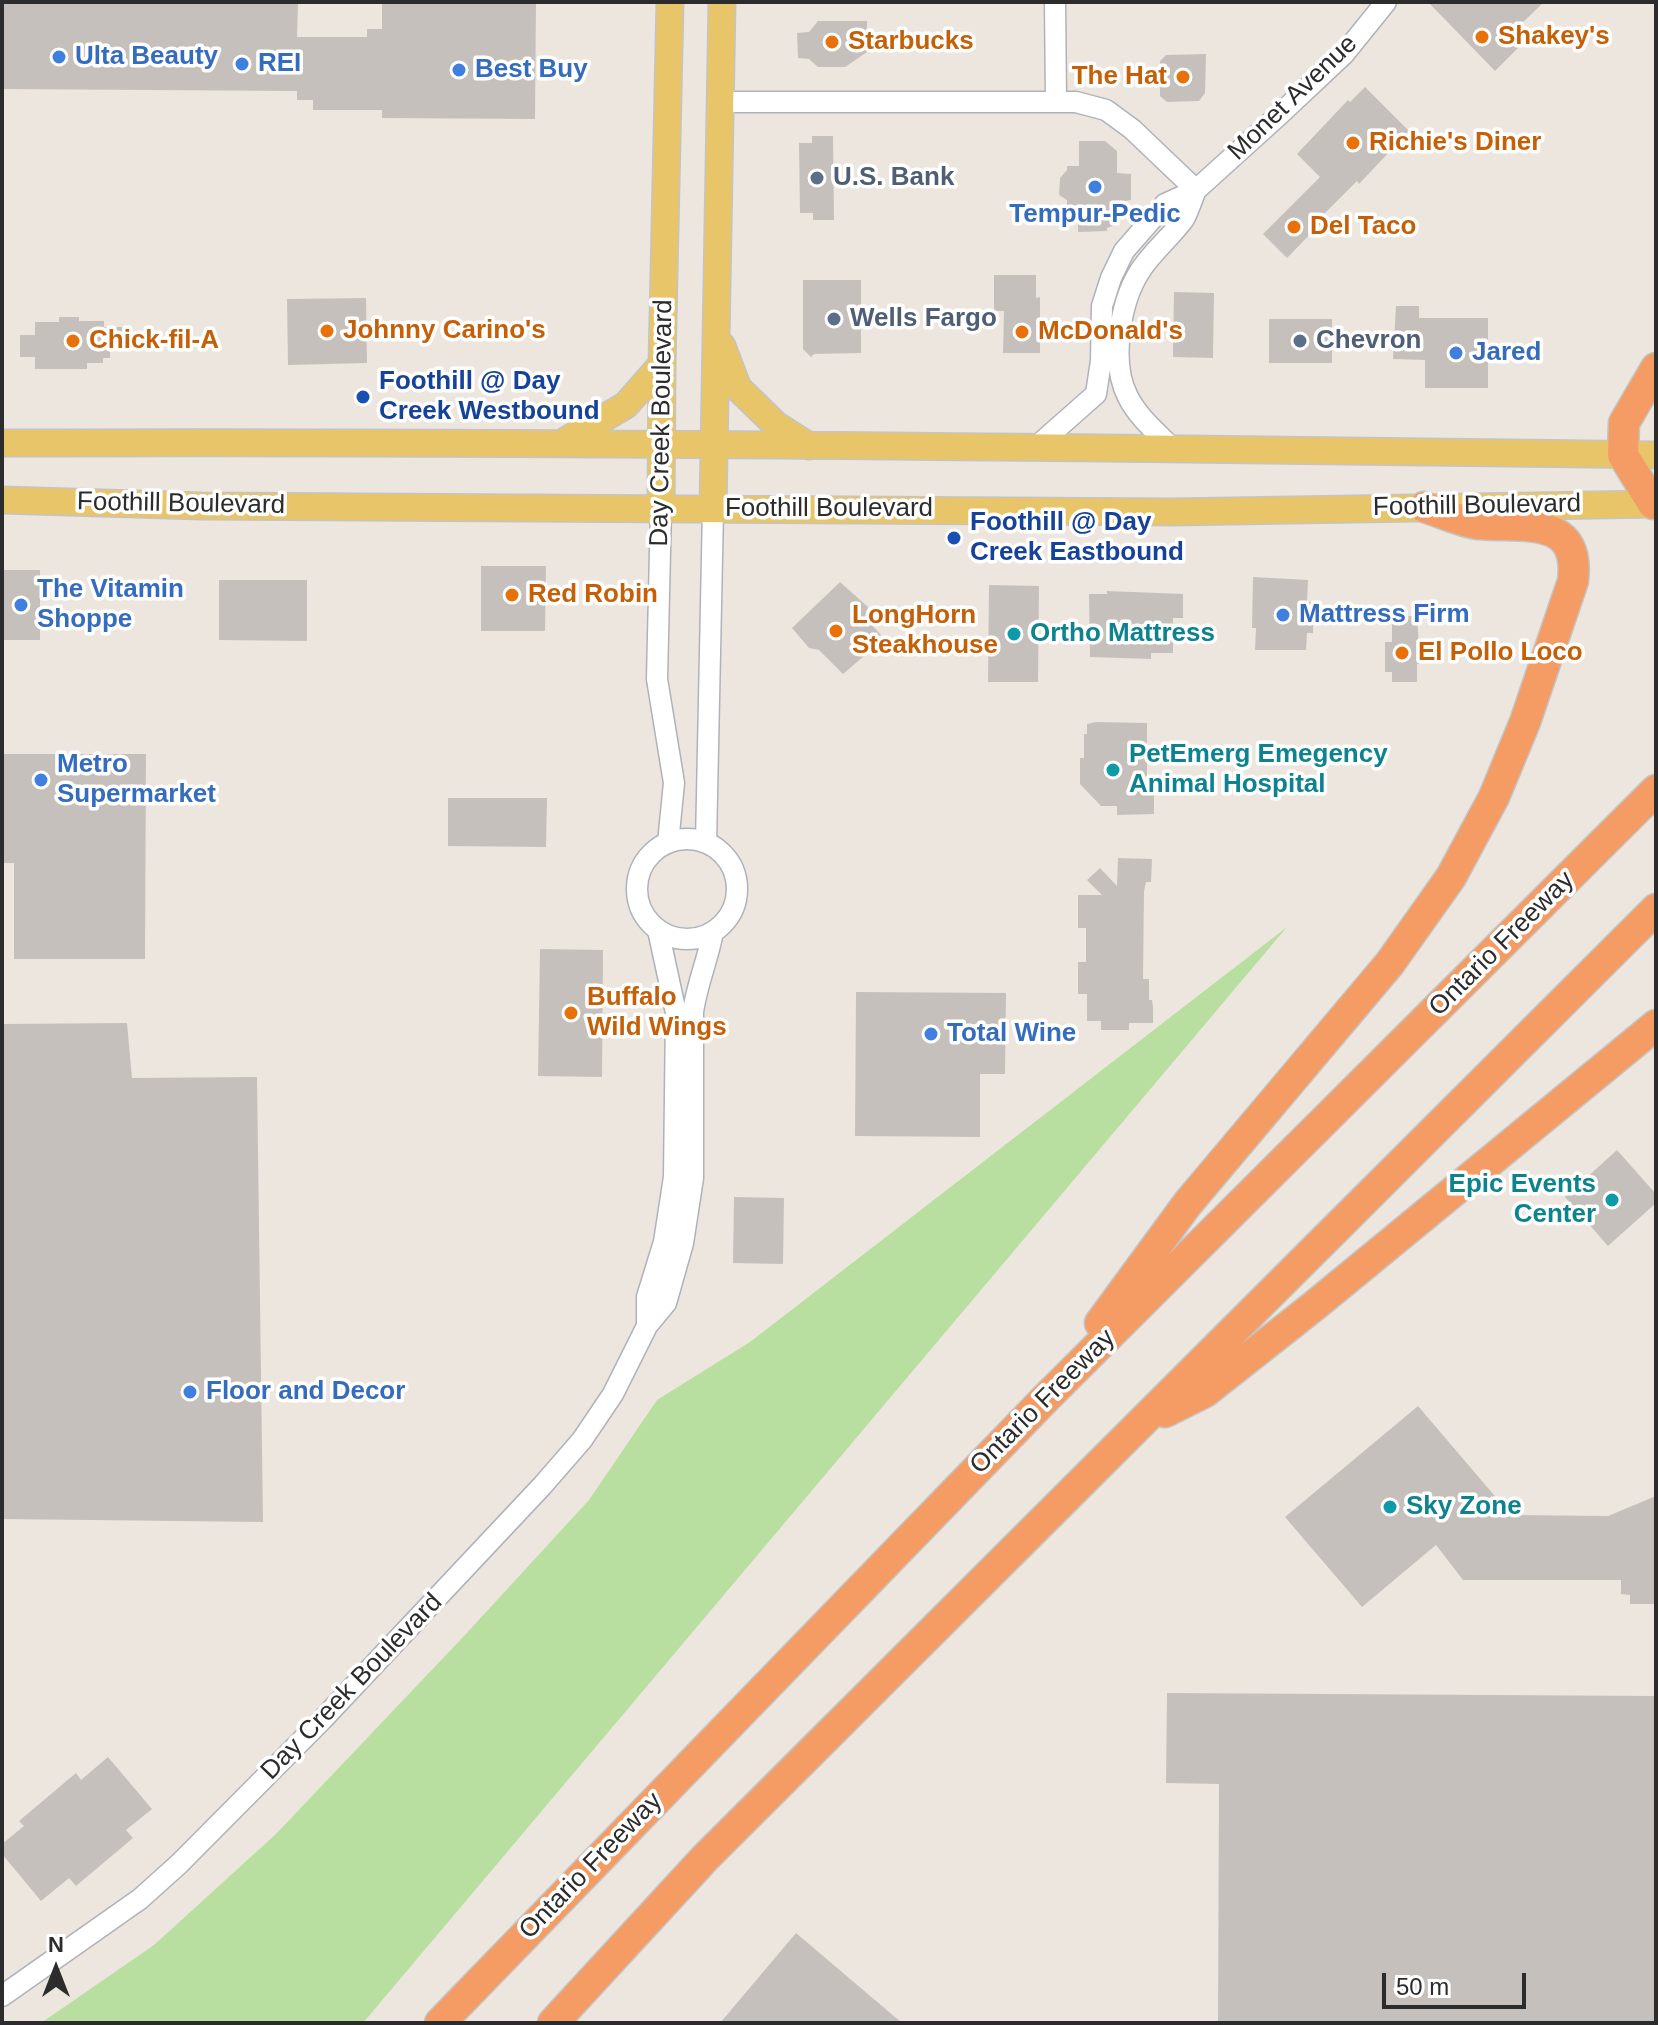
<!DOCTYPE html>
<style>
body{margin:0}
#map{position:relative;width:1658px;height:2025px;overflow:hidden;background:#ede6df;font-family:Arial,sans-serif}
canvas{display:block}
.frame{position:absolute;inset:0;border:4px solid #2c2c2c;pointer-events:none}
.north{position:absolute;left:16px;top:1929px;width:80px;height:80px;-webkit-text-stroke:6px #fff;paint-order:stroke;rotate:0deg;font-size:22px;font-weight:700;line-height:32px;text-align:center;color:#2c2c2c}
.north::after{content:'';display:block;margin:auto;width:28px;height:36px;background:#2c2c2c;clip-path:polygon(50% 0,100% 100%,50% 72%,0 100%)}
.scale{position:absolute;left:1382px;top:1973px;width:144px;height:36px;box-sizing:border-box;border:4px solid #2c2c2c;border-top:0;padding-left:10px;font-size:24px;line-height:28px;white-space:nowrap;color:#2c2c2c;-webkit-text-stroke:6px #fff;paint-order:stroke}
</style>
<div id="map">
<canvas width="1658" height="2025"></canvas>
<div class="frame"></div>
<div class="north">N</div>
<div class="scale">50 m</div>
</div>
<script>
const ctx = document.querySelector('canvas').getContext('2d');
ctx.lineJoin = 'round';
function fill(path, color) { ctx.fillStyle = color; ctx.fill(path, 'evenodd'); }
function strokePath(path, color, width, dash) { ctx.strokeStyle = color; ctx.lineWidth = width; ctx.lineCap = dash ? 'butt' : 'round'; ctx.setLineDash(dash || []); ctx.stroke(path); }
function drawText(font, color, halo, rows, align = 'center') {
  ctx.font = font + ' Arial,sans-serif'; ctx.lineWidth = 7; ctx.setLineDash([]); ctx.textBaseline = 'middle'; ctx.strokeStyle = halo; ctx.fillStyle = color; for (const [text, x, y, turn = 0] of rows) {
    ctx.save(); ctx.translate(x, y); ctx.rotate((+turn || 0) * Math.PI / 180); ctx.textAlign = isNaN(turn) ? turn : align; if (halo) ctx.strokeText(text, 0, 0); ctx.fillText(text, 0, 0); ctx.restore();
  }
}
fill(new Path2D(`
 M1287,927L363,2023H41L154,1945L276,1834L464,1636L589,1500L657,1400L750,1342Z`), '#b8dfa0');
fill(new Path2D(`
 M2,2H298L297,37H367V29H382V2H536L535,119L382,118V110H313V100H297V91L2,89Z
 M1428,2H1544L1521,24L1531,35L1495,71Z
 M818,21H867V52L845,67H818L809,59L798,58L797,33L809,32Z
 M1206,54L1205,93L1199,101L1167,102L1160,96V61L1166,55Z
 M1365,87L1409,131L1359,184L1357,181L1321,217L1324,220L1287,258L1263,234L1320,177L1297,154L1348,100L1350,102Z
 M812,136H833L834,220H813V213H800L799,143H812Z
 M1079,141H1105L1117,151V173L1131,174V200L1118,202V224L1107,228V231L1078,232V208H1067V200L1059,195L1060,178L1067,170V166H1079Z
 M994,275H1036V298L1040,297V353H1003L1004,311H994Z
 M803,280H861V310L872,318L861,323V353L814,354L811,357L803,349Z
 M1174,292L1214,293L1213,358L1173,357Z
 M366,298L367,363L288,365L287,299Z
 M1396,306H1419V318H1488V388H1425V360L1393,359Z
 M59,317H79V321H104V327H126V347H110V358H103V363H87V369H35V357H20V335H35V322H59Z
 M1269,319H1332V363H1269Z
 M481,566H546L545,631H481Z
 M2,570H40V640H2Z
 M1253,577L1308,580L1307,602H1313V633H1307L1306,650H1255L1256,628H1252Z
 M219,580H307V641L219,640Z
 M840,582L868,607L867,610L877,619L872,625L881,635L864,656L843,674L819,650L809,648L792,628Z
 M989,585L1039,586L1038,682H988Z
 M1107,591L1183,594V618H1173V653H1151V659L1090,657L1089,594H1107Z
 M1392,616H1417L1420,664H1417V682H1392V672H1385V642H1392Z
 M1096,722L1147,723V790H1154V814L1117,815V806H1101L1080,784V758H1084V734H1087V724Z
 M2,754H146L145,959H14V863H2Z
 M448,798H547L546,847L448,846Z
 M1118,858L1152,859L1151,882H1146L1144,891L1143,979H1149V1000H1152L1153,1007V1023H1129V1030H1101V1021H1087V994H1078V962H1086V928H1078V895H1102L1087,880L1100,868L1117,886Z
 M540,949L603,950L602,1077L538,1076Z
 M856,992L1006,993L1005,1074H980V1137L855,1136Z
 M127,1023L132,1078L257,1077L263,1522L2,1519V1024Z
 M1617,1150L1656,1194V1203L1608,1246L1565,1197Z
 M734,1197L784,1198L783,1264L733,1263Z
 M1418,1406L1511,1515L1608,1516L1656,1496V1604H1630V1595L1621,1594V1580H1463L1436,1545L1362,1607L1285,1517Z
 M1167,1693L1656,1696V2023H1218L1219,1784L1166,1783Z
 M108,1757L152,1809L126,1830L133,1838L76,1886L69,1878L41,1901L2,1854V1844L24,1826L19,1821L76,1773L81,1780Z
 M796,1933L902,2023H720Z`), '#c5c0bc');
const minor = new Path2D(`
 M1055,2L1056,100
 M721,102H1076L1106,110L1132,129L1196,190
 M1036,447L1096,394L1101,361L1102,306L1111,278L1124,251L1165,204L1196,190L1279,115L1344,54L1386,2
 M1173,449C1157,433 1138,417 1128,397C1110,363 1120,302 1140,271C1152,252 1171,237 1184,219C1189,210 1192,199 1196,190
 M661,508L657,679L674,783L668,843
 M637 889a50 50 0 1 1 100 0a50 50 0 1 1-100 0Z
 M706,843L713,509
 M647,1326V1297L664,1242L674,1177L676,1013L658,930
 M2,1996L140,1899L179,1864L322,1720L542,1486L582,1440L613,1394L647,1326L666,1303L683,1243L693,1178V1012C697,984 708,959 713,932`);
const major = new Path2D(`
 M722,346L738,388L776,425L809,446
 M2,443C553,441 1105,447 1656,455
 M562,443L626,405L662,364
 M2,500L202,506L1172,512L1656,504
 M661,508L662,364L670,2
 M713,509L722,2`);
const highway = new Path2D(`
 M1653,504L1623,455L1624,423L1656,368
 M1100,1323L1188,1203L1390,963L1451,877L1494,797L1525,722L1573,581C1581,514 1521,528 1478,524C1461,522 1441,512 1424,507
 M1165,1412L1205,1392L1314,1306L1656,1025
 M440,2023L1046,1398L1656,790
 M553,2023L705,1858L1656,909`);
strokePath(minor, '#b0b2bb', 23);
strokePath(major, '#c4c4c4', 29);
strokePath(highway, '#c4c4c4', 33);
strokePath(minor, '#fff', 20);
strokePath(major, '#e8c569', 26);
strokePath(highway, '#f49c63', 30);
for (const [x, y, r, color] of [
 [1482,37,8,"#e8710a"],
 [832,42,8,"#e8710a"],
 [59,57,8,"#3f7fe0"],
 [242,64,8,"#3f7fe0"],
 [459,70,8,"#3f7fe0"],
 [1183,77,8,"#e8710a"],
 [1353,143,8,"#e8710a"],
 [817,178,8,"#5c6f8a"],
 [1095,187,8,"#3f7fe0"],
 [1294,227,8,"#e8710a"],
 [834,319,8,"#5c6f8a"],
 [327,331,8,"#e8710a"],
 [1022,332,8,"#e8710a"],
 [73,341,8,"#e8710a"],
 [1300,341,8,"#5c6f8a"],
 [1456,353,8,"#3f7fe0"],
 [363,397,8,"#1a4fb4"],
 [954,538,8,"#1a4fb4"],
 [512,595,8,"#e8710a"],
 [21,605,8,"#3f7fe0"],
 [1283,615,8,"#3f7fe0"],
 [836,631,8,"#e8710a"],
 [1014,634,8,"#0f9aa8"],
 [1402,653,8,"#e8710a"],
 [1113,770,8,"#0f9aa8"],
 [41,780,8,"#3f7fe0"],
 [571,1013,8,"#e8710a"],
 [931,1034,8,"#3f7fe0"],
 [1612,1200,8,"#0f9aa8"],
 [190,1392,8,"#3f7fe0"],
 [1390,1507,8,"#0f9aa8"]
]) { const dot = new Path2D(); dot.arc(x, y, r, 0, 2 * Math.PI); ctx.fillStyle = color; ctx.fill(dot); strokePath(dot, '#fff', 3); }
drawText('bold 26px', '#c56008', '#fff', [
 ["Shakey's",1498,37],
 ["Starbucks",848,42],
 ["The Hat",1167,77,"right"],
 ["Richie's Diner",1369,143],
 ["Del Taco",1310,227],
 ["Johnny Carino's",343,331],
 ["McDonald's",1038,332],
 ["Chick-fil-A",89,341],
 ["Red Robin",528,595],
 ["LongHorn",852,616],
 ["Steakhouse",852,646],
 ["El Pollo Loco",1418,653],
 ["Buffalo",587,998],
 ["Wild Wings",587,1028]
], 'left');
drawText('bold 26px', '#366cbe', '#fff', [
 ["Ulta Beauty",75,57],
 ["REI",258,64],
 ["Best Buy",475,70],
 ["Tempur-Pedic",1095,215,"center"],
 ["Jared",1472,353],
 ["The Vitamin",37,590],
 ["Shoppe",37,620],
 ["Mattress Firm",1299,615],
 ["Metro",57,765],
 ["Supermarket",57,795],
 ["Total Wine",947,1034],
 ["Floor and Decor",206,1392]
], 'left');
drawText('26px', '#2c2c2c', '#fff', [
 ["Monet Avenue",1293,98,-44],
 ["Day Creek Boulevard",662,423,-89],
 ["Foothill Boulevard",181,504,1],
 ["Foothill Boulevard",1477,506,-1],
 ["Foothill Boulevard",829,509],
 ["Ontario Freeway",1502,944,-45],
 ["Ontario Freeway",1043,1402,-45],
 ["Day Creek Boulevard",352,1687,-46],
 ["Ontario Freeway",591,1866,-46]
]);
drawText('bold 26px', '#4e5e75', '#fff', [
 ["U.S. Bank",833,178],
 ["Wells Fargo",850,319],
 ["Chevron",1316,341]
], 'left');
drawText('bold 26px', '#164399', '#fff', [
 ["Foothill @ Day",379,382],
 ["Creek Westbound",379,412],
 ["Foothill @ Day",970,523],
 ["Creek Eastbound",970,553]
], 'left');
drawText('bold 26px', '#0d838f', '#fff', [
 ["Ortho Mattress",1030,634],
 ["PetEmerg Emegency",1129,755],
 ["Animal Hospital",1129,785],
 ["Epic Events",1596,1185,"right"],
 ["Center",1596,1215,"right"],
 ["Sky Zone",1406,1507]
], 'left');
</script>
